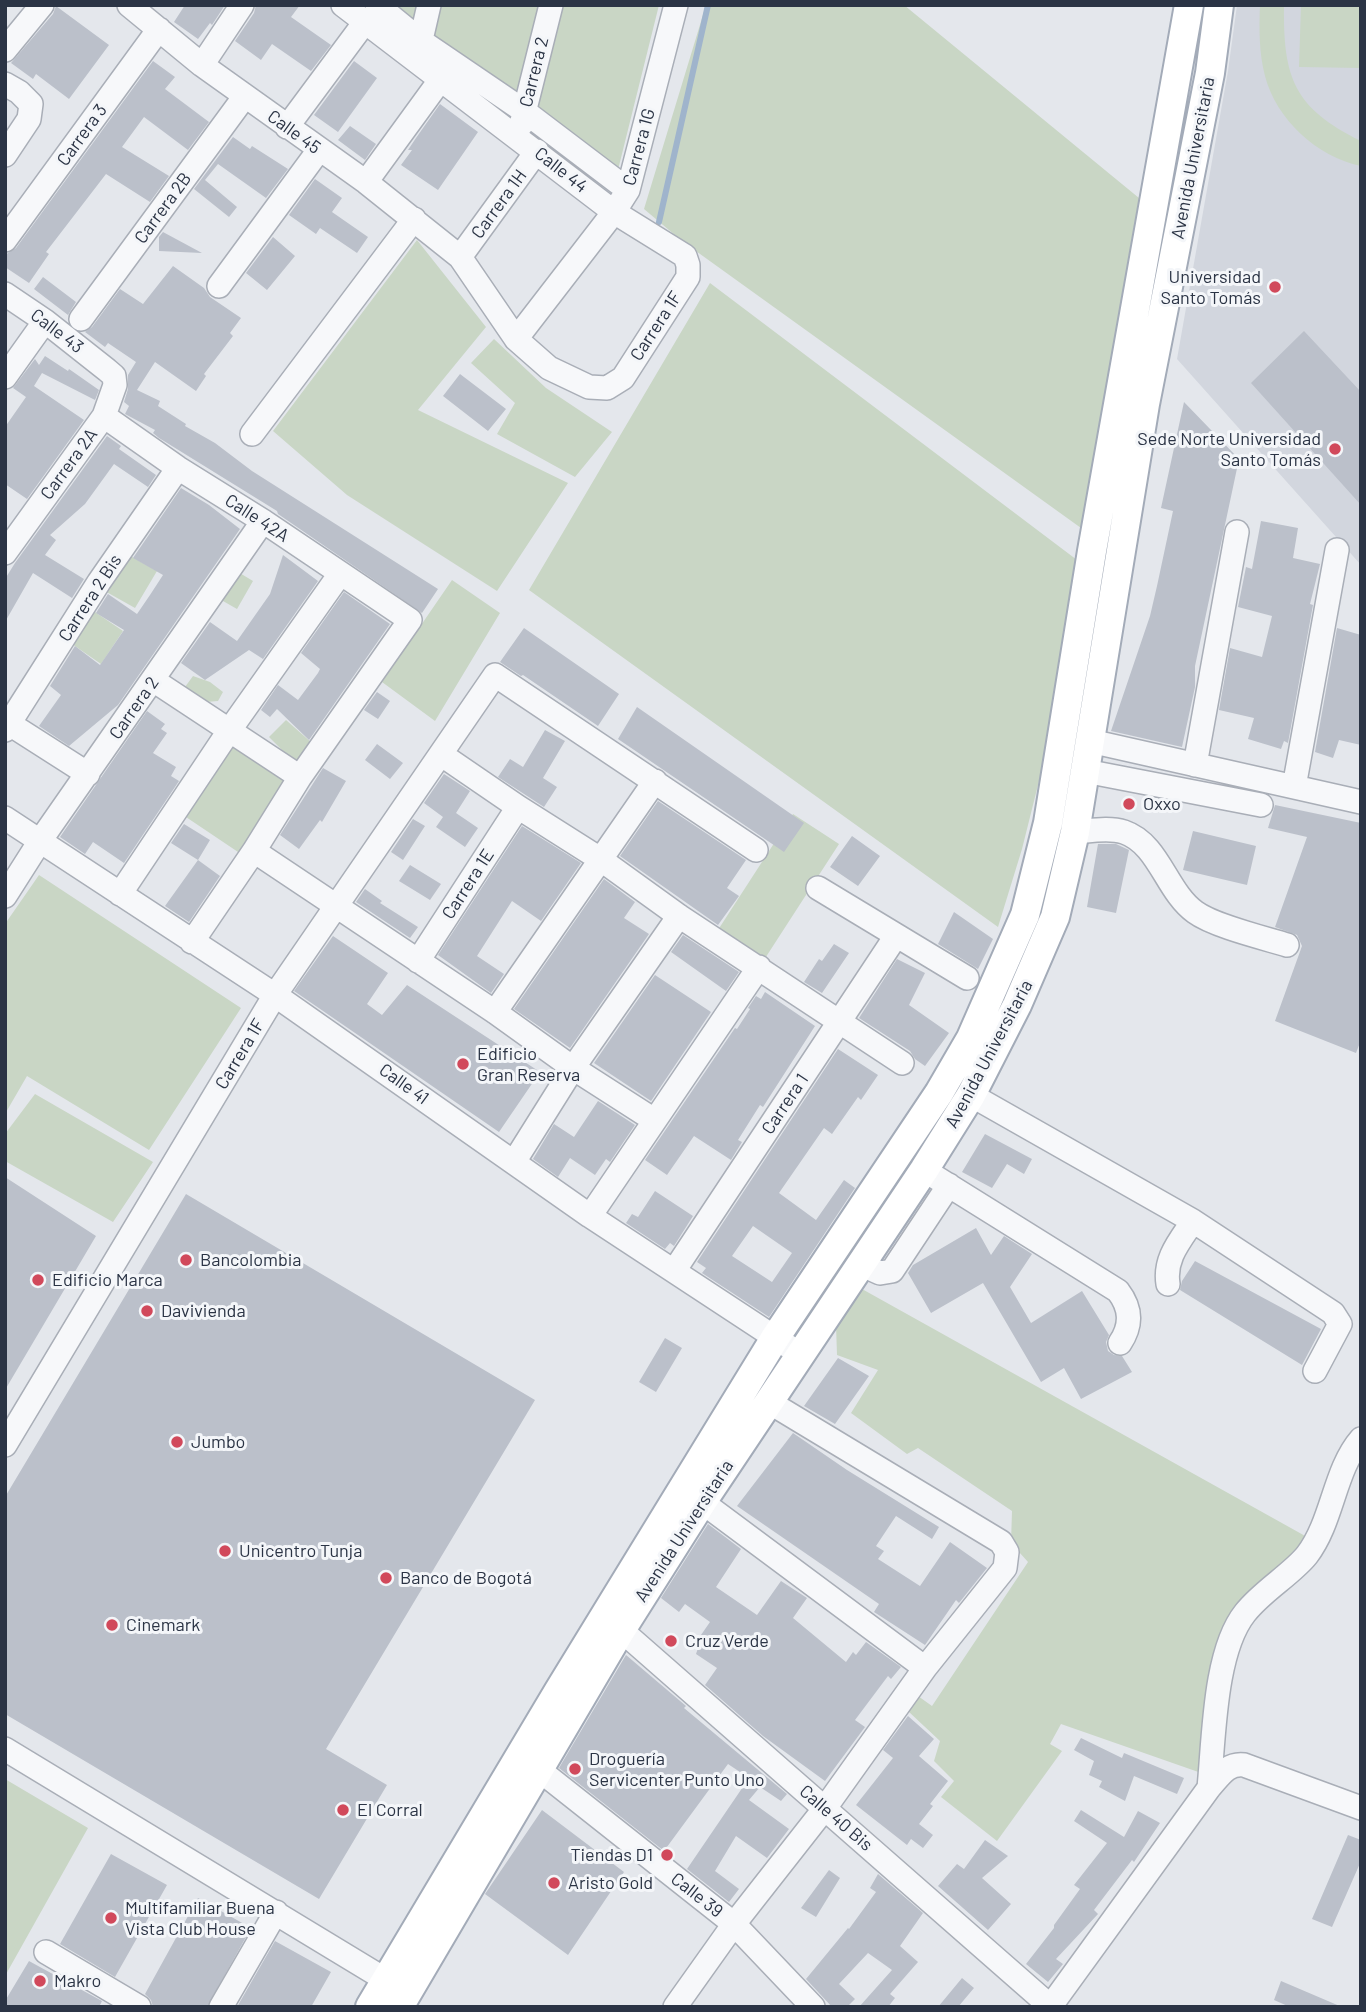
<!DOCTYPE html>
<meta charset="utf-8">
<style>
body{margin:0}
#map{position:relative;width:1366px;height:2012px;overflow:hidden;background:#e4e7ec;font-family:Barlow,sans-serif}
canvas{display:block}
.frame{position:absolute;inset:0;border:7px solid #2b3445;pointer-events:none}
</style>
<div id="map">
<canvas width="1366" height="2012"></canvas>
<div class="frame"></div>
</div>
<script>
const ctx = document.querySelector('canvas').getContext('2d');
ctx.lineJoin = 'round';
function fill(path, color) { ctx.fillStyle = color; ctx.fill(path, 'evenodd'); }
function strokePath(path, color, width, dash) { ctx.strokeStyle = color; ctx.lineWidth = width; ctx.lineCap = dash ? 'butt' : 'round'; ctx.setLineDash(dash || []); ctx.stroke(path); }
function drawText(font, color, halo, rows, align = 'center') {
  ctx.font = font + ' Barlow,sans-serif'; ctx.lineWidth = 6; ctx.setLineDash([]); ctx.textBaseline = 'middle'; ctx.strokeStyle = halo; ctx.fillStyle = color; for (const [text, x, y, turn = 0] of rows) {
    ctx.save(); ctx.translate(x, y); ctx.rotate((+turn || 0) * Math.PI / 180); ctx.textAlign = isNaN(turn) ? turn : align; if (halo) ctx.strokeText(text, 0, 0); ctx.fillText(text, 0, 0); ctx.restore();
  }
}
fill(new Path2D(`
 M1237,5H1361V565L1177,359L1228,71Z`), '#d2d6de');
fill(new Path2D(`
 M362,5H659L613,190Z
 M706,5H904L1139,198L1081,528L682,241L644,209Z
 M1260,5H1284C1283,78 1294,108 1361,141V166C1317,157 1276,119 1265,76C1259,53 1259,29 1260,5Z
 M1301,5H1361V68L1299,67Z
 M417,240L486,327L418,410L568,483L497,591L347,495L273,431Z
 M710,283L1081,563L1040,777L1022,849L998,927L529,590Z
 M494,339L546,388L612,432L575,477L497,434L515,403L471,363Z
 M125,553L157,571L135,608L103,590Z
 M233,569L253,581L237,609L216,597Z
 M452,580L500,613L435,721L382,682Z
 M89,608L123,631L101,664L72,644Z
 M193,676L210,682L223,692L218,701L206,702L185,687Z
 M286,720L312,743L295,763L269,737Z
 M228,742L289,783L241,854L180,813Z
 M793,814L839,844L762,963L716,933Z
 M39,875L241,1008L149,1150L27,1076L5,1114V924Z
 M35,1094L153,1162L113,1222L5,1161V1134Z
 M862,1289L1307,1537L1220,1648L1207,1775L1061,1724L1050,1744L1062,1751L997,1841L941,1797L954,1781L934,1761L940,1741L909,1712L918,1696L932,1706L1028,1562L1011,1543L1012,1511L918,1448L907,1454L851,1413L878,1370L837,1355L836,1325Z
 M5,1779L88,1828L5,1976Z`), '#c9d6c5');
strokePath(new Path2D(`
 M659,222L708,5`), '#9fb4cc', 6);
fill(new Path2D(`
 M185,5H225L212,25L210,23L198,39L174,22Z
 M256,5H300L291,17L331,45L311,71L272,44L261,60L235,41L254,13Z
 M56,6L109,45L69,99L36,74L33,79L11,63L53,14Z
 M153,61L175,77L165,89L209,122L188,150L144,117L122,147L169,176L150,202L106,174L46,252L49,254L29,283L5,267V255L16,248Z
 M354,61L377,78L338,132L314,115Z
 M440,104L478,132L438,190L401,165L412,150H408L416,138Z
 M350,126L376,144L365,160L338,140Z
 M233,137L250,149L252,146L288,169L266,198L218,164L205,180L237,207L229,217L194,189Z
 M315,179L342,198L332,212L368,237L357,253L320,228L316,234L289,215Z
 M163,232L202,253L159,251V237Z
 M273,237L295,256L267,290L246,273Z
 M173,266L204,288L210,297L241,318L230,333L233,336L204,374L206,376L196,391L155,362L137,390L160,401L158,406L186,424L185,426L215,443L252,471L438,589L422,613L278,514L277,511L159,438L153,433L155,430L125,414L129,406L124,402L128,389V375L136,362L108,343L105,347L85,332L92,327L120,289L143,304Z
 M43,277L76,302L68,315L34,289Z
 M1304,331L1361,392V505L1251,383Z
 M45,356L68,371L69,369L99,390L95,400L42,373L34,386L84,420L27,499L5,484V427L26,397L13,388L35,359L39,365Z
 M460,374L506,409L488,431L443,396Z
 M1184,402L1239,459L1195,666V687L1182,747L1111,731L1150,616L1157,586L1173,511L1161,508Z
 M107,436L121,446L119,449L156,475L148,487L114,464L85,504L50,535L56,540L45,555L84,579L72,598L33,573L5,622V579L15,563Z
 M181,488L209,505L240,529L118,705L69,746L39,726L61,695L50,686L75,646L100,665L124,630L96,613L108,594L137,614L150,595L163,575L133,558Z
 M1261,521L1298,528L1293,558L1320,564L1310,604L1313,605L1288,743L1284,741L1281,749L1248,739L1254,718L1219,710L1230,648L1262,657L1272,616L1238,607L1246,567L1252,569Z
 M283,555L318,581L263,659L249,650L205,680L181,663L210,622L237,641L270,594Z
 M344,592L390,624L309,740L277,709L270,717L261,710L278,685L298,700L318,673L320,669L301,653Z
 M524,628L619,694L598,726L523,675L521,676L500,662Z
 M1337,628L1361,635V745L1339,740L1333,758L1315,752Z
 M377,692L390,701L378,719L364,710Z
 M637,707L804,823L784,852L618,739Z
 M147,711L165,724L161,729L167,733L153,753L176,767L171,776L179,781L124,863L93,842L85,854L60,837Z
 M545,730L565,741L543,778L557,787L544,807L498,777L510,759L523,767Z
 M377,744L403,763L390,779L365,760Z
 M323,768L346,781L322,822L320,820L299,849L280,835Z
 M444,774L470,791L456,813L478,828L465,847L436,827L443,817L424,803Z
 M658,801L746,860L727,888L739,896L718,925L620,856Z
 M1275,805L1361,823V1040L1356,1053L1275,1021L1302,946L1297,935L1275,927L1307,837L1268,828Z
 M413,819L425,826L403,860L391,852Z
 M184,824L210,840L198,860L171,843Z
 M522,826L581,863L541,921L512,901L477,956L504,974L491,993L438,955Z
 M1193,831L1256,846L1247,885L1183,870Z
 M852,836L880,856L858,886L830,867Z
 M1098,844H1116L1129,850L1116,913L1087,907Z
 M198,860L220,876L189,922L165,906Z
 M410,865L441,884L430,900L399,881Z
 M604,879L635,902L624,918L649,934L570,1048L514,1009Z
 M365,889L382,901L380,903L418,927L410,938L356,902Z
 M954,912L993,939L978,969L938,944Z
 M683,935L739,972L726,991L671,952Z
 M333,936L388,973L367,1004L382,1015L407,985L540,1072L499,1132L294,991Z
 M834,944L849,953L822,993L804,982L819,959L822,961Z
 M897,959L925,973L909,1005L949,1033L925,1066L915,1059L910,1051L859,1018Z
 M655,975L711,1012L651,1101L594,1063Z
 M765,992L815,1026L763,1107L760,1105L738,1140L742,1142L731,1160L694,1136L667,1175L645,1160L735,1028L737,1029L750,1009L748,1008L756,996L761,999Z
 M838,1049L878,1075L861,1100L858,1097L832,1134L824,1128L779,1193L816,1220L844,1180L855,1188L769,1317L702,1273L706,1268L697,1262ZM753,1226L792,1253L772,1282L732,1256Z
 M598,1101L635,1125L610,1162L606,1159L595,1175L570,1158L558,1177L533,1159L554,1124L574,1137Z
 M985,1134L1032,1159L1024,1174L1007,1164L992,1188L962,1172Z
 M5,1177L96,1236L5,1390Z
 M655,1191L693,1216L674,1246L670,1243L665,1249L626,1223L632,1214L638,1217Z
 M186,1194L535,1400L326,1749L387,1785L319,1899L5,1714V1497Z
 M976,1228L991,1255L1004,1236L1032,1254L1010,1287L1031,1323L1082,1291L1109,1335L1106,1342L1108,1351L1114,1355L1122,1356L1132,1372L1081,1399L1064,1368L1041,1382L983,1283L931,1313L908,1273L913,1265Z
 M1195,1261L1321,1329L1302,1365L1180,1290L1182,1281Z
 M665,1338L682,1348L656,1392L639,1382Z
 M838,1358L869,1376L835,1424L804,1406Z
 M793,1433L847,1470L939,1527L932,1539L896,1516L876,1546L884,1551L878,1559L920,1586L950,1542L987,1568L959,1603L956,1600L925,1645L874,1612L879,1604L737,1506Z
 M708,1524L741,1549L716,1587L757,1615L781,1581L807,1598L793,1618L846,1662L853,1652L856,1655L866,1642L901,1667L891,1679L888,1676L855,1720L865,1727L825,1781L763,1736L705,1685L717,1668L696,1654L698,1648L694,1645L710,1622L685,1604L679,1612L661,1598Z
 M626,1655L686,1706L684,1708L787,1794L781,1801L760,1787L749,1800L789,1829L767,1858L736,1836L715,1871L739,1889L729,1902L687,1869L749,1778L728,1764L664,1851L559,1768Z
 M908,1716L934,1739L919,1756L948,1781L930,1804L933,1806L919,1824L933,1835L923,1848L911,1839L907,1845L856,1805L893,1758L883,1750Z
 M1081,1738L1122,1758L1124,1753L1184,1778L1177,1794L1134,1776L1125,1801L1099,1787L1102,1781L1089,1775L1094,1761L1074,1750Z
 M542,1810L624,1872L568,1955L485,1894Z
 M1081,1810L1124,1837L1138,1811L1160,1823L1134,1862L1132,1860L1094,1910L1098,1914L1056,1959L1063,1964L1048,1982L1026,1964L1054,1928V1925L1080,1889L1074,1885L1107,1843L1074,1821Z
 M1348,1835L1361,1840V1861L1332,1927L1312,1919Z
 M985,1840L1008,1856L982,1878L1011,1904L988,1930L938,1886L957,1864L964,1869Z
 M111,1854L167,1885L115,1977L60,1944Z
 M829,1870L840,1878L816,1917L801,1908Z
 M878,1874L923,1913L900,1946L918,1962L890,1994L895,1998L888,2007H859L892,1970L868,1953L839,1984L855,1999L847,2007H832L806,1979L848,1928L849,1929L876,1892L870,1888Z
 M198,1898L251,1928L207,2007H153L151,2000L145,1994Z
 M275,1941L331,1972L311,2007H237Z
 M29,1961L102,2001L99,2007H5V2001Z
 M962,1978L974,1988L958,2007H938Z
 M1281,1981L1342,2007H1290L1274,2000Z`), '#bbc0ca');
const minor = new Path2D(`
 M129,5L202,65L366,182L460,257L516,339L549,368L589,387L607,388L623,378L688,277V265L685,256L614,212L343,5
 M377,5L421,41L524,111L628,190
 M5,50L42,5
 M418,53L429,5
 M202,65L242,5
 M5,84L19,92L31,104L29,119L5,155
 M521,125L551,5
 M287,127L365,22
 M366,182L441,79
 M5,240L159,29
 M460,257L537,151
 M219,286L319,150
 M5,294L45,321L107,370L114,376L115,385L104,416L5,553
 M81,319L245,96
 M516,339L614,212L628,190L676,5
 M5,377L45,321
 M104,416L178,468L263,521L410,620L300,777L254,851L192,942
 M252,434L414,219
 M153,680L300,777
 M5,721L88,774
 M5,730L99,582L178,468
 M1090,741L1361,802
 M442,755L518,807L600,859L679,916L902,1063
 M1195,765L1237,532
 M1085,771L1261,805
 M1294,787L1337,550
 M5,818L275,995L590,1216L800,1354
 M1075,832C1090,831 1109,827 1124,832C1159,844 1166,891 1195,912C1214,926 1264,938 1287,945
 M254,851L495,1012L573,1068L654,1120
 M818,888L967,978
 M120,894L229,731L340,574
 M5,896L40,841L263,521
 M418,961L518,807
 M495,1012L655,781
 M971,1095L1193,1221L1333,1313L1340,1324L1315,1371
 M514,1162L573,1068L679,916
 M924,1170L1118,1291C1131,1308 1132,1325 1120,1343
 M590,1216L759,967
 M860,1264L880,1273L892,1271L949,1185
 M674,1271L896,936
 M1168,1284C1164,1259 1179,1242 1193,1221
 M5,1445L275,995L495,675L756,850
 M702,1502L925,1668
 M621,1630L1051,2007
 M5,1749L386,1980
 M538,1769L734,1924L813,2007
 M1209,1788C1214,1739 1214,1652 1245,1613C1262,1591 1292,1574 1307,1555C1333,1521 1334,1470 1361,1439
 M46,1952L139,2007
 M221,2007L276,1912
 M675,2007L734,1924L825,1808L925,1668L1005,1568L1007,1552L1001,1542L769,1402
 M1050,2007L1209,1788C1220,1776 1227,1763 1244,1765L1361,1808`);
const major = new Path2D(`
 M370,2007L558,1692L775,1338L939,1093L971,1038L1025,915L1048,823L1092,551L1189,5
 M399,2007L621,1630L702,1502L924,1170L971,1095L1017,1005L1055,917L1075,832L1145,404L1210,73L1219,5`);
strokePath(minor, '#a9aeb7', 26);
strokePath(major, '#a3abb8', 32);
strokePath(minor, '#f7f8fa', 23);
strokePath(major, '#fff', 28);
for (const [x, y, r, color] of [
 [1275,287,7,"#d1495b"],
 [1335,449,7,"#d1495b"],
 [1129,804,7,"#d1495b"],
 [463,1064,7,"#d1495b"],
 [186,1260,7,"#d1495b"],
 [38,1280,7,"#d1495b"],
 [147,1311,7,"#d1495b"],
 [177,1442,7,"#d1495b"],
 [225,1551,7,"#d1495b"],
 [386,1578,7,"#d1495b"],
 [112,1625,7,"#d1495b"],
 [671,1641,7,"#d1495b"],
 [575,1769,7,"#d1495b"],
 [343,1810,7,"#d1495b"],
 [667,1855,7,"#d1495b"],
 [554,1883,7,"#d1495b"],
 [111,1918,7,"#d1495b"],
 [40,1981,7,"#d1495b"]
]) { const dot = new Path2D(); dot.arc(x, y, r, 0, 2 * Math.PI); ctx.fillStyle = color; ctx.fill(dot); strokePath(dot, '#f4f6f9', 2.5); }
drawText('18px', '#2b3445', '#f4f6f9', [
 ["Carrera 2",534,72,-76],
 ["Calle 45",294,132,36],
 ["Carrera 3",82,135,-54],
 ["Carrera 1G",639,147,-75],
 ["Avenida Universitaria",1193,158,-79],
 ["Calle 44",561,170,38],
 ["Carrera 1H",499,204,-54],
 ["Carrera 2B",163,208,-54],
 ["Carrera 1F",656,326,-57],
 ["Calle 43",57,331,37],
 ["Carrera 2A",69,464,-54],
 ["Calle 42A",257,518,33],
 ["Carrera 2 Bis",90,598,-57],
 ["Carrera 2",134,708,-55],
 ["Carrera 1E",468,884,-57],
 ["Carrera 1F",240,1054,-59],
 ["Avenida Universitaria",989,1054,-62],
 ["Calle 41",404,1084,36],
 ["Carrera 1",785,1104,-56],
 ["Avenida Universitaria",684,1531,-57],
 ["Calle 40 Bis",836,1818,41],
 ["Calle 39",697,1895,38]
]);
drawText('18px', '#2b3445', '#f4f6f9', [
 ["Universidad",1261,277,"right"],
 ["Santo Tomás",1261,298,"right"],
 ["Sede Norte Universidad",1321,439,"right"],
 ["Santo Tomás",1321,460,"right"],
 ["Oxxo",1143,804],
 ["Edificio",477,1054],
 ["Gran Reserva",477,1075],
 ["Bancolombia",200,1260],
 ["Edificio Marca",52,1280],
 ["Davivienda",161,1311],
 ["Jumbo",191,1442],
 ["Unicentro Tunja",239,1551],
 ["Banco de Bogotá",400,1578],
 ["Cinemark",126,1625],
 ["Cruz Verde",685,1641],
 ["Droguería",589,1759],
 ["Servicenter Punto Uno",589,1780],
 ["El Corral",357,1810],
 ["Tiendas D1",653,1855,"right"],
 ["Aristo Gold",568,1883],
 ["Multifamiliar Buena",125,1908],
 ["Vista Club House",125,1929],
 ["Makro",54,1981]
], 'left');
</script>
